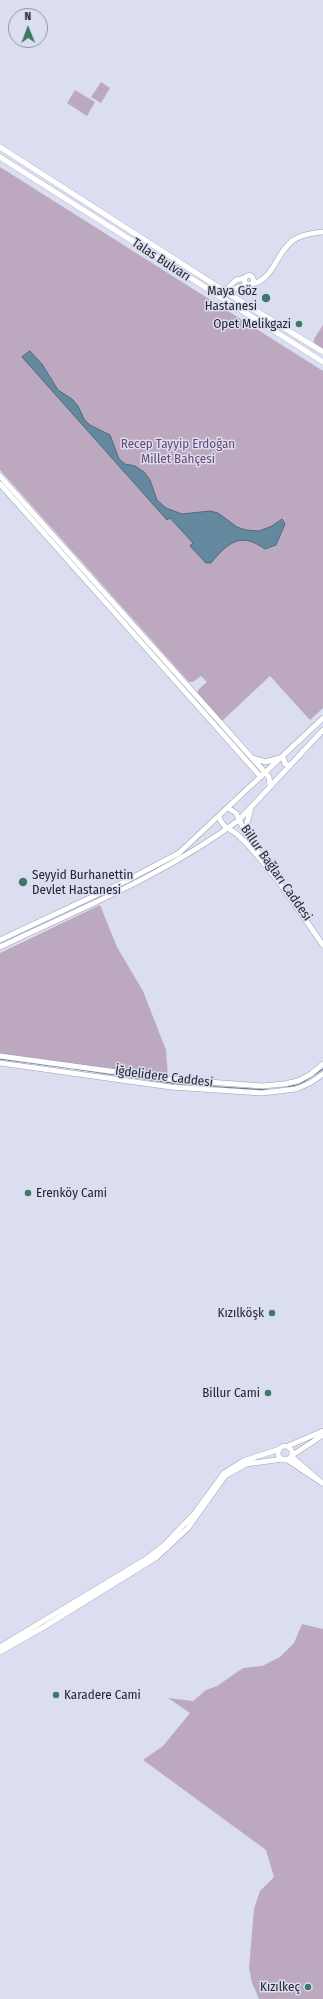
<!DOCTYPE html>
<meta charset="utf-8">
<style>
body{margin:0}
#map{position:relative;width:323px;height:1999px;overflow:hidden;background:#dbdef0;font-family:"Fira Sans Condensed",sans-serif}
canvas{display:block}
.north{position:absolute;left:8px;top:8px;width:40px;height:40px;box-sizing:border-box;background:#dbdef0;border:1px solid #9395a2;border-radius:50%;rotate:359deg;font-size:11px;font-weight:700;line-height:16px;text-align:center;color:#26272e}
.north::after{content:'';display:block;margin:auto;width:14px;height:18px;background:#3c7a67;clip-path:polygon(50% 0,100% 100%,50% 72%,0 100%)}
</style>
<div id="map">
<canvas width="323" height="1999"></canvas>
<div class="north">N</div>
</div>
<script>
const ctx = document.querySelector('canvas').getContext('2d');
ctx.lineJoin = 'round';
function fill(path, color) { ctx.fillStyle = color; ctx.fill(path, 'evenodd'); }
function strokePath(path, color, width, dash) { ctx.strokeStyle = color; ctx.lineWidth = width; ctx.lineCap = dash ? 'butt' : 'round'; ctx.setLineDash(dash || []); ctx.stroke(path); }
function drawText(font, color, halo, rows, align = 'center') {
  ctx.font = font + ' "Fira Sans Condensed",sans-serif'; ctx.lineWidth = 3; ctx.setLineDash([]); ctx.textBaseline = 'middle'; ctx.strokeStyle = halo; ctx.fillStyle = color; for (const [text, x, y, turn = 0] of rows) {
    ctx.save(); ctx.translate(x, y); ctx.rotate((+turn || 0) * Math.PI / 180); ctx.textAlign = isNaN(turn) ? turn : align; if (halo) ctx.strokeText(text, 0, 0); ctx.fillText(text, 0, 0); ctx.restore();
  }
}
fill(new Path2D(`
 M101,82L110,88L101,103L91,97Z
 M75,90L95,102L87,116L67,103Z
 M0,167L323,371V708L310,720L270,676L222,721L197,693L199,689L207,682L201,676L193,682H189L0,470Z
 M323,325V349L314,343V339Z
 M100,905L117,947L143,991L166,1050L168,1078L0,1055V953Z
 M302,1624L323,1629V1999H259L252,1983L249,1968L254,1909L260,1891L274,1877L266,1850L143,1760L163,1746L190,1713L168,1698L193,1701L206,1690L217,1686L243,1668L262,1666L280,1657L294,1643Z`), '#bda9bf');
const water = new Path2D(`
 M30,351L42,364L58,390L72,399L78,406L84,419L90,425L110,435L119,459L125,464L135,466L144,472L150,480L157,500L166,508L182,514L210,511L218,513L237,527L246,530L259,531L272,526L282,519L285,524L276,545L265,549C240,531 228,543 211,563H206L190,546L193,543L170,518L167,520L22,357Z`);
fill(water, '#64889e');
strokePath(water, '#516b7c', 1);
strokePath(new Path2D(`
 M0,1059L69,1068
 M75,1069L185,1085L267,1090
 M288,1087L302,1083L323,1069`), '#516b7c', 1);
const secondary = new Path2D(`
 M244.5 280a4.5 4.5 0 1 1 9 0a4.5 4.5 0 1 1-9 0Z
 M251,284C272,282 276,254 291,242C299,235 312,233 323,232
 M225,291L236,280L245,278
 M229,294L236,288L247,284
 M0,476L269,777L270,786
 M0,484L261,777
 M252,758L266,762L283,757L285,764L290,766
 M228,808L236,813L250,842L266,862
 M219,817C223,829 232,829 240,837C270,866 299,911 323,945
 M246,833L247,823L251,808
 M0,940L126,881L179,853L323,718
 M0,947C82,908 166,874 239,820L323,730
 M0,1056L168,1079L262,1086L284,1084L298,1081L311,1074L323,1064
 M0,1063L171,1087L262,1093L296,1089L310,1083L323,1074
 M288,1446L323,1431
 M278 1453a7 7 0 1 1 14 0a7 7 0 1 1-14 0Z
 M286,1459L322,1483L291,1456L323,1435
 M0,1647L146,1559L164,1545L194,1514L224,1473L243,1461L280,1449
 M0,1652L44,1627L157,1557L188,1528L225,1476L246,1464L283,1459`);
const primary = new Path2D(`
 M0,147L229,294L323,352
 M0,157L323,362`);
strokePath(secondary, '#9c9eb0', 6);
strokePath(primary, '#9c9eb0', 6);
strokePath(secondary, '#fff', 5);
strokePath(primary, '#fff', 5.5);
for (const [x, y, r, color] of [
 [266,298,5,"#3c7a67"],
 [299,324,4,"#3c7a67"],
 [23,882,5,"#3c7a67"],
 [28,1193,4,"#3c7a67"],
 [272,1313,4,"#3c7a67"],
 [268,1393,4,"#3c7a67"],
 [56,1695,4,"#3c7a67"],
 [308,1987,4,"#3c7a67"]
]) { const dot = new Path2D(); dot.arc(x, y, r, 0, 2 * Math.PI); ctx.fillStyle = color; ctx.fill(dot); strokePath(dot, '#dbdef0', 1.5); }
drawText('13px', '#26272e', '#dbdef0', [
 ["Talas Bulvarı",161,260,33],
 ["Billur Bağları Caddesi",276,873,55],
 ["İğdelidere Caddesi",164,1077,7]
]);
drawText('13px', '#26272e', '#dbdef0', [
 ["Maya Göz",257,291],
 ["Hastanesi",257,306],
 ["Opet Melikgazi",291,324],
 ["Seyyid Burhanettin",32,875,"left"],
 ["Devlet Hastanesi",32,890,"left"],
 ["Erenköy Cami",36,1193,"left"],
 ["Kızılköşk",264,1313],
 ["Billur Cami",260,1393],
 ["Karadere Cami",64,1695,"left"],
 ["Kızılkeç",300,1987]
], 'right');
drawText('13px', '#6d4772', '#dbdef0', [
 ["Recep Tayyip Erdoğan",178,444],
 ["Millet Bahçesi",178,459]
]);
</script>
